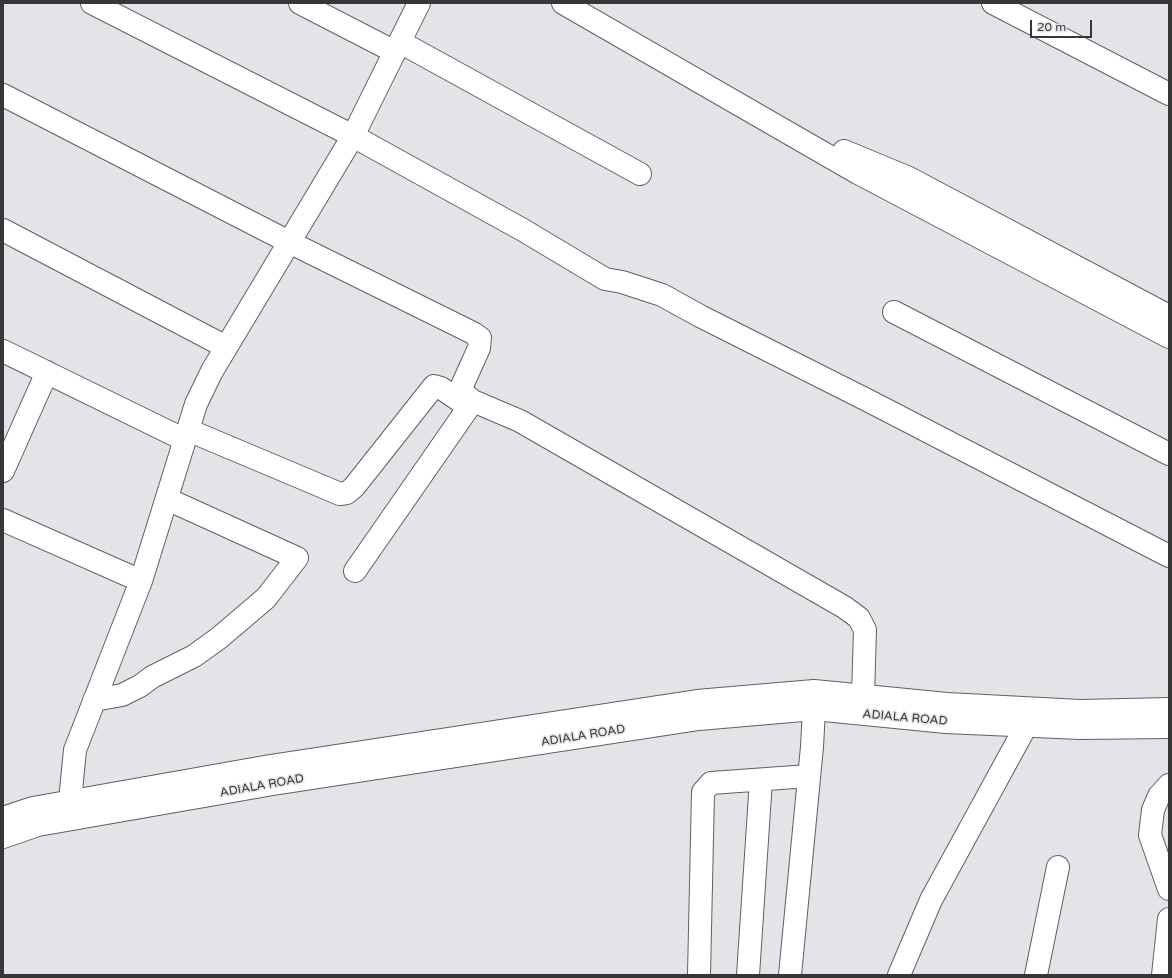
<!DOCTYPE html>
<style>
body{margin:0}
#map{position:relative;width:1172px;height:978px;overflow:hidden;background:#e2e4e8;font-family:"Varela Round",sans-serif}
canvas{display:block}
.frame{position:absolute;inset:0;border:4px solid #363738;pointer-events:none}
.scale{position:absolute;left:1030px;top:20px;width:62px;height:18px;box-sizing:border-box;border:2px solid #363738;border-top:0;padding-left:5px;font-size:12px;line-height:14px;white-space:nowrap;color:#363738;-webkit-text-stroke:3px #e2e4e8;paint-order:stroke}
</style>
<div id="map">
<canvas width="1172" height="978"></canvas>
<div class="frame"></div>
<div class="scale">20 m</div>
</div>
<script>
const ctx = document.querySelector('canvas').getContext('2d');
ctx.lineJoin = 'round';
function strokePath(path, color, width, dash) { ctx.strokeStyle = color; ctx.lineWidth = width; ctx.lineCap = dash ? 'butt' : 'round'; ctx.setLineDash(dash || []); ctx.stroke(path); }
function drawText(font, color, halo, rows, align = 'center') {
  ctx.font = font + ' "Varela Round",sans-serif'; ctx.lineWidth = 3; ctx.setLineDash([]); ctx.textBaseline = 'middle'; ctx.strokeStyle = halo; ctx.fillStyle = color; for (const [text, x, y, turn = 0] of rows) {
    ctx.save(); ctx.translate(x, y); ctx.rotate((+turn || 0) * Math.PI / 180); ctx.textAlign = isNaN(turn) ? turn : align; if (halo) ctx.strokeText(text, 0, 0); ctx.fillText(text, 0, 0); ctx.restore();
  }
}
const minor = new Path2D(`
 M92,3L353,136L523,230L605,279L622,282L662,295L700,316L867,400L1169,556
 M300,3L395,52
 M563,3L858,173L1169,337
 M993,3L1169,94
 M400,42L640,174
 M3,95L289,242L473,333L480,338L479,348L461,388L463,393L473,401
 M844,151L909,178L1169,316
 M3,230L226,347
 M894,312L1169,454
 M3,351L185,440
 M188,430L340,494L347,493L354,487L434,386L441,388L469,407
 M3,471L47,372
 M3,520L141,581
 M355,571L473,401L520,421L844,607L859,618L865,630L863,696
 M94,700L122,695L140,686L152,677L194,656L219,638L266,598L297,558L167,499
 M1169,785L1159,796L1153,810L1150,835L1169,889
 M70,801L75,750L141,581L196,404L212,371L353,136L419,3
 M699,975L703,792L711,783L809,776
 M748,975L761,780
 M790,975L812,747L814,709
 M899,975L931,900L1026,726
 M1036,975L1058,867
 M1163,975L1169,919`);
const major = new Path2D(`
 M3,818L33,808L270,766L697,701L814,691L947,704L1080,711L1169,709
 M3,837L38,825L273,784L699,719L814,709L946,722L1080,728L1169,727`);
strokePath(minor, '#5f6064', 24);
strokePath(major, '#5f6064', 24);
strokePath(minor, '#fff', 22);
strokePath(major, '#fff', 22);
drawText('12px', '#363738', '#e2e4e8', [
 ["ADIALA ROAD",905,718,5],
 ["ADIALA ROAD",583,736,-9],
 ["ADIALA ROAD",262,786,-10]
]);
</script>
